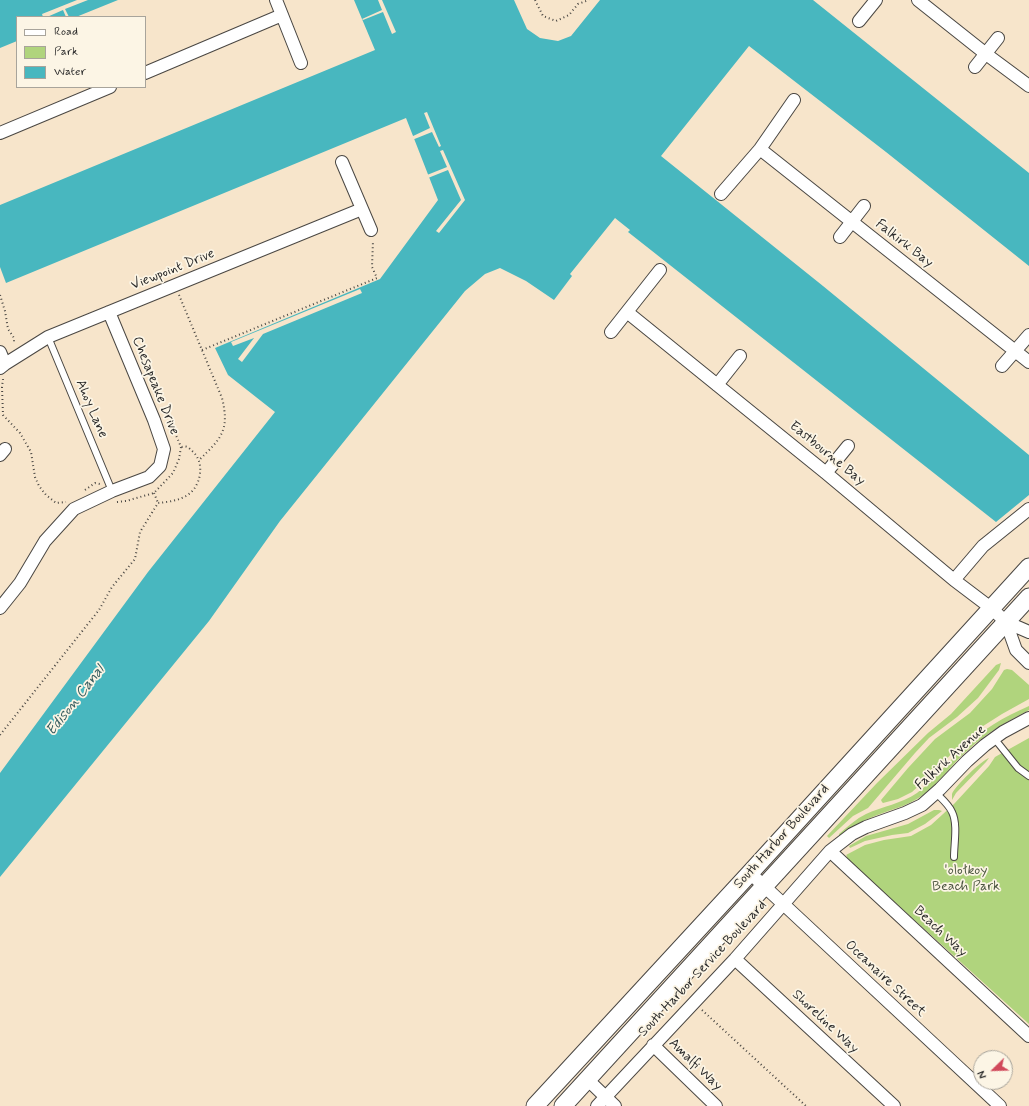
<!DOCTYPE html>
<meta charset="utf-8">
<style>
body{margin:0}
#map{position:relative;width:1029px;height:1106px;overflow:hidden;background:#f7e5cb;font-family:Mynerve,sans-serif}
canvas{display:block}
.legend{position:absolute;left:16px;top:16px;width:130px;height:72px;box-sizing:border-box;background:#fcf5e5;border:1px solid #a8a49b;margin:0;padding:5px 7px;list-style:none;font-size:12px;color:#2b2b2b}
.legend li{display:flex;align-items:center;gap:8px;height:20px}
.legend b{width:20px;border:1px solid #a8a49b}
.north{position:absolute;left:973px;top:1050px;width:40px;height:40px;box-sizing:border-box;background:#fcf5e5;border:1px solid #a8a49b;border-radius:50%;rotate:247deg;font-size:11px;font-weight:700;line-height:16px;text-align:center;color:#2b2b2b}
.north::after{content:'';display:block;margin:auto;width:14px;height:18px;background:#d1495b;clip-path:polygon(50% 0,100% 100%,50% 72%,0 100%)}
</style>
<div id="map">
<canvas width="1029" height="1106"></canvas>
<ul class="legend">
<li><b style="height:5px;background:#fff"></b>Road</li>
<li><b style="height:11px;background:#b0d47d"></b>Park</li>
<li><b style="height:11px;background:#48b7bf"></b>Water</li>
</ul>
<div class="north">N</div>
</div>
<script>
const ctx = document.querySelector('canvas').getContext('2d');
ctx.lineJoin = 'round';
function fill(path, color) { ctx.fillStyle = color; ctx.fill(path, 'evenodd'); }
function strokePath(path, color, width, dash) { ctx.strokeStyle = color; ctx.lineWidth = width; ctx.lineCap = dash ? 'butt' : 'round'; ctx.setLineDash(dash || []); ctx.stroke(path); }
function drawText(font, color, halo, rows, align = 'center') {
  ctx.font = font + ' Mynerve,sans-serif'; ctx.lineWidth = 3.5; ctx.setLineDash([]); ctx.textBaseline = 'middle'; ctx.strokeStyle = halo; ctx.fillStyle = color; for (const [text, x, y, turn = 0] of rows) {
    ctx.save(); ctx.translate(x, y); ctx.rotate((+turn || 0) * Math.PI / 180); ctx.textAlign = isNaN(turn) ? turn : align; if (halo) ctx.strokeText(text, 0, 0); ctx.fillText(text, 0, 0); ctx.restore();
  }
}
fill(new Path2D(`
 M1001,663L999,670L978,698L957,717L929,738L915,753L868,808L853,816L829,838L827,836L877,783L928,733L951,714L996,665Z
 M1007,669L1012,670L1029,685V699L1002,714L980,728L957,748L933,773L912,792L898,799L883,803L882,802L881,800L908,768L935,739L970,713L992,689L1004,670Z
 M1029,706V710C1008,721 986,733 968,750C952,764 940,782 923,795C907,807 888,810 870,818C858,823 849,829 839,837V834C848,826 856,819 866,814C883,806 901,804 917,793C934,780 947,763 963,748C983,729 1004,717 1029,706Z
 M1029,738V1024L846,858L847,856L846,855L865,845L884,840L911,836L931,825L954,804L989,766L995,757Z
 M989,758L986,762L956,793L952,800C952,798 952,796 952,794C955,786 981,761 989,758Z
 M934,810H939L942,811L925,824L908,833L892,835L865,841L850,848L849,846L866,836L908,824Z`), '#b0d47d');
fill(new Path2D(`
 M0,0H118L76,17H17V41L0,48Z
 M354,0H514L527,29L540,38L558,41L571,36L600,0H813L1029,173V266L886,152L749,46L661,156L823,286L1029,455V495L996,522L628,232L630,230L615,218L570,274L572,276L554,300L526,281L500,268L485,274L465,291L280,521L209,621L0,877V773L148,572L275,412L228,375L215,348L380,279L438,200L406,118L6,283L0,267V205L375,50Z`), '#48b7bf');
fill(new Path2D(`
 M77,0H88L65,9L69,17H66L63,10L47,17H43L42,14Z
 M378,0H382L396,32L392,34L383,12L363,20L362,19L382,10Z
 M427,112L441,146L439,147L432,132L412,140L411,137L430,128L424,113Z
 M443,150L465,200L439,233L436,231L461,200L448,170L428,178L427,175L447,167L440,151Z
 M360,289L362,293L263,334L242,362L238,359L254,338L233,346L231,342Z`), '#f7e5cb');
const service = new Path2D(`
 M48,337L112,491
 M994,738L1018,768L1029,776
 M936,793C942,799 949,805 952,812C958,824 954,844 954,857`);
const minor = new Path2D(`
 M276,0L301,63
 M918,0L986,54L1029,86
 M859,21L876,0
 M975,67L998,38
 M145,73L282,15
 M0,133L110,87
 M760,149L1029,362
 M342,162L371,230
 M721,194L760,149L794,100
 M840,237L864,206
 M627,312L826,473L954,580L991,608L1006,622L1029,632
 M611,332L660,270
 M0,352L5,364
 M1002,366L1029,335
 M0,368L5,364L48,337L362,209
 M717,385L740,356
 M0,455L5,449
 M826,473L848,446
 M954,580L983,546L1029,509
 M0,608L20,583L45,541L74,509L112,491L149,477L160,466L164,449L154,420L109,312
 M1006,622L1016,650L1029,663
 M830,851L1029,1036
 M750,873L1000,1106
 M735,959L894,1106
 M653,1045L716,1106
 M588,1080L615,1106
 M597,1106L735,959L830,851L852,834L866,827L905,813L922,805L940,789L967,761L985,745L1003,732L1029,718`);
const secondary = new Path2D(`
 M535,1106L750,873L1029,567
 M563,1106L1029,597`);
strokePath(service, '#4a4743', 8);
strokePath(minor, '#4a4743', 14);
strokePath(secondary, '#4a4743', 19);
strokePath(new Path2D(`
 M535,0L543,16L556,21L569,15L578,4L589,0
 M0,295L5,311L8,329L14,338V344
 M179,295L222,398C230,430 221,439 199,460
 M202,350L377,278L372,267L373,241
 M3,379L2,387L3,415L20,433L31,452L35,477L39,486L46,495L56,503L66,502
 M85,490L95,483L100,484
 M154,493L158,503
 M117,502L126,501L154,493L173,473L179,459L181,447L173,428L167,420
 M0,735L99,610L112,587L135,559L140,532L158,503C167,502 177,501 186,496C201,488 206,462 192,451C191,450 188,447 187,447C185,446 183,447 181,447
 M702,1010L806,1106`), '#4a4743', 2, [1, 3]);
strokePath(service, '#fff', 6);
strokePath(minor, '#fff', 12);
strokePath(secondary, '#fff', 17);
drawText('14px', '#2b2b2b', '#fcf5e5', [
 ["Falkirk Bay",904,244,38],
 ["Viewpoint Drive",173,270,-22],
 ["Chesapeake Drive",155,386,68],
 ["Ahoy Lane",91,409,67],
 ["Eastbourne Bay",827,454,39],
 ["Falkirk Avenue",951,758,-42],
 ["South Harbor Boulevard",782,837,-48],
 ["Beach Way",940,932,43],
 ["South Harbor Service Boulevard",703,969,-47],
 ["Oceanaire Street",885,979,43],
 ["Shoreline Way",825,1022,43],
 ["Amalfi Way",695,1065,44]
]);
drawText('14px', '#4c5540', '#fcf5e5', [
 ["'olołkoy",966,871],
 ["Beach Park",966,887]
]);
drawText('italic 15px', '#355c5f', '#fcf5e5', [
 ["Edison Canal",76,701,-52]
]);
</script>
